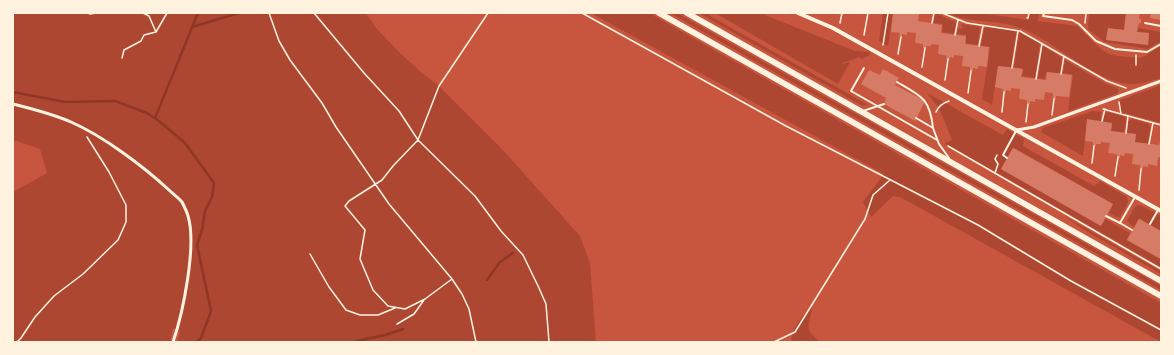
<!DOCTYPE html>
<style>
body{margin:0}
#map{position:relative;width:1174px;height:355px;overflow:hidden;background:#c8553d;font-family:Quicksand,sans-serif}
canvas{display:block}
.frame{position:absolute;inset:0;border:14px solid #fff3e0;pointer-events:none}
</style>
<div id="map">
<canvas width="1174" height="355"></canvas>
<div class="frame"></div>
</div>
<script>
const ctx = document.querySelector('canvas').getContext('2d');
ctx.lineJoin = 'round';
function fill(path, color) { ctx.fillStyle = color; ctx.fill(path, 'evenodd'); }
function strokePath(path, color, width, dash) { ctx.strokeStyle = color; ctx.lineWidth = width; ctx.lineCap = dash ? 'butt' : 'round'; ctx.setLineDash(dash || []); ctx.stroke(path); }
fill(new Path2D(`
 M13,13H366L376,28L400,53L422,73L439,86L502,149L580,236L590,263L596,342H177L180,332L173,328L170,342H13V192L47,173L40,149L13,140Z
 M591,13H649L1161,303V342L902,198L893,196L871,217L863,202L884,174Z
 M670,13H677L1161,286V290Z
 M699,13H705L868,105H861Z
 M715,13H760L855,51L871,52L869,56L861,59L860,57L842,63V64L850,62L838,84Z
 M883,13H893L888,46L879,41Z
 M935,13L955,22L956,24L954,34L942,32L943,24L934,23Z
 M947,13H980L1029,20L1030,13H1039L1038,21L1077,26L1102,50L1110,54L1118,56L1139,58L1145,56L1161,46V78C1151,81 1139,85 1128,84C1092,80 1056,42 1021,28C997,19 971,24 947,13Z
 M1089,13H1126L1124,30L1108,28L1106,40L1148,45L1149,33L1137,32L1138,28L1161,32V41L1148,49L1105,42L1089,30L1088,27Z
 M961,24L980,27L978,45L966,43V35L957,34L958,28L960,29L963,28Z
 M986,27L1014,31L1016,33L1011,67L998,66L992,105L982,99L990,47L981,46L984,29Z
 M1019,33H1020L1040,43L1035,78L1022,76L1023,69L1014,67Z
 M1042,46H1043L1062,58L1060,73L1046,72L1045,79L1038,78Z
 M1065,60L1106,84L1117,88L1119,91L1116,94L1068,111L1073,76L1072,75L1063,73Z
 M1161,85V123L1121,112L1120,100Z
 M927,93L1003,135L1007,129L1024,139L1023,146L1094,186L1100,181L1127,197L1128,202L1120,217H1117L1109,213L1113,204L1013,147L1001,169L1101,226L1105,219L1130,233L1127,240L1161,260V267L992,170L945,144V143L952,140L939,108Z
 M1093,111L1101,112V121L1087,120L1083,156L1041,132L1043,128Z
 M1107,112L1116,114L1125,117L1126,120L1124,133L1111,131L1112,123L1103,122L1104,116Z
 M1132,119L1149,124L1150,128L1148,144L1135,142L1136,134L1127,133L1128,122Z
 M1138,205L1142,206L1161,216V231L1139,218L1134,227L1127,221L1135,207Z
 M1064,216L1161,271V274L1083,229Z
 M811,306C814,315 805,324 810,332C813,336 817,339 820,342H792C789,330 804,316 811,306Z`), '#ae4732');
strokePath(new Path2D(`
 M192,27L239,13
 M13,92L65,102L115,101L147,113L159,121L185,143L214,183L212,197L205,211L202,230L197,245L211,311L201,338L197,342
 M155,118L198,13
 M487,280L500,262L513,253
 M357,341L385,335L403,329`), '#8f3625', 2.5);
fill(new Path2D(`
 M893,13H919L918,21L942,25L941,33L966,36L965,44L989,47L987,67L978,66V69L973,68V71H970V67L962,66L963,56L954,55V58L950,57L949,60L946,59L947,56L938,54L939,45L931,44V46H926V48H923V44L915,43L916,33L907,32V35L902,34V37L899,36L900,33L891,32Z
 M1126,13H1140L1139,19H1141V23H1139L1137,32L1149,33L1148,45L1106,40L1108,28L1124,30Z
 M1151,13H1161V20L1150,18Z
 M998,66L1023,69L1021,77L1046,80L1047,72L1072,75L1069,97L1056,96V99H1053V93L1045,92L1044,100L1035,99V102L1030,101V104L1027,103V100L1019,99L1020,89L1011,88V91L1006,90V93L1003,92V89L995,87Z
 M883,69L899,78L895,85L925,101L915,121L884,104L886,98L861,84L869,70L880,75Z
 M1087,119L1112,123L1111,131L1136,134L1135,142L1159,145L1161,139V158L1158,157L1157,166L1148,164V167L1143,166V169H1140V165L1132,164L1133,154L1125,153L1124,156L1120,155V158L1117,157V154L1108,153L1110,143L1101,142V144H1096V146H1093V142L1085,141Z
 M1013,148L1113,204L1101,226L1001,169Z
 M1139,219L1161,231V259L1127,240Z`), '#d67c66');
strokePath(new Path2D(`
 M88,13L90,14L96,13
 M143,13L149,16L156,32
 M269,13L279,41L290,60L322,103L336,127L389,204L452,279L462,294L469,309L476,342
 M314,13L364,73L399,111L418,140L475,196L501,231L523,255L539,288L546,304L549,342
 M582,13L786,126L978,225L1071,281L1161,330
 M942,13L967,23L1020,31L1107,81L1126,88
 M1027,18H1028L1029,13
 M840,23L842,13
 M932,23L934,13
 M1085,23L1086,13
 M864,35L868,13
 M955,35L958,20
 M883,45L888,13
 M979,46L983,26
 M898,54L901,37
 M1136,55V65
 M122,58L124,50L141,41L144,35L156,32L167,13
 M922,67L925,48
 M1012,68L1018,31
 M1061,74L1064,56
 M1036,79L1042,44
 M945,80L948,59
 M968,93L971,71
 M1119,102L1121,114
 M1103,109L1161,125
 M936,112C938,107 943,103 949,101
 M1002,112L1004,92
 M1052,115L1054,99
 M1102,121L1105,109
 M1026,122L1028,104
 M1126,133L1128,116
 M1149,144L1153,123
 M948,146L1161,269
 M1092,163L1094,146
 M995,173L998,164L995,159L997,155
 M1115,176L1118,157
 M1139,190L1141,169
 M310,254L329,287L346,310L360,315H378L395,308
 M452,279L425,299L405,309L388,306L373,290L360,259L365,230L345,206L349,201L382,180L393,166L418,140L439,86L488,13
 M397,324L414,314L424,300
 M17,342L21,338L35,317L54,296L83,274L118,240L126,222V205L109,172L87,137
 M774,342L795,332L865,219L873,195L890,180`), '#fff3e0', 1.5);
strokePath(new Path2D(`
 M1044,13L1043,16L1072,20L1079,24L1096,41L1115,49L1147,52L1161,44
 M1145,23L1161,26
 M864,68L851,91L937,140
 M897,82C921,96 930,98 933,128
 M863,111L884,104
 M916,118L933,128L939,144L949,158
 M1007,158L1003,155L1016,131
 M1106,216L1120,223
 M1150,224L1158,210
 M1132,230L1120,223L1135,197`), '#fff3e0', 2);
strokePath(new Path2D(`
 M13,104C33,109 53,114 71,122C103,136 143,166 169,190C173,194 179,198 182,202C184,206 187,212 188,216C197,245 183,313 173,342
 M1017,130L1034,127L1161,81`), '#fff3e0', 3);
strokePath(new Path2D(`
 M798,13L833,28L1161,211`), '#fff3e0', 4);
strokePath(new Path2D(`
 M659,13L1161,296
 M687,13L1161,281`), '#fff3e0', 6);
</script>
